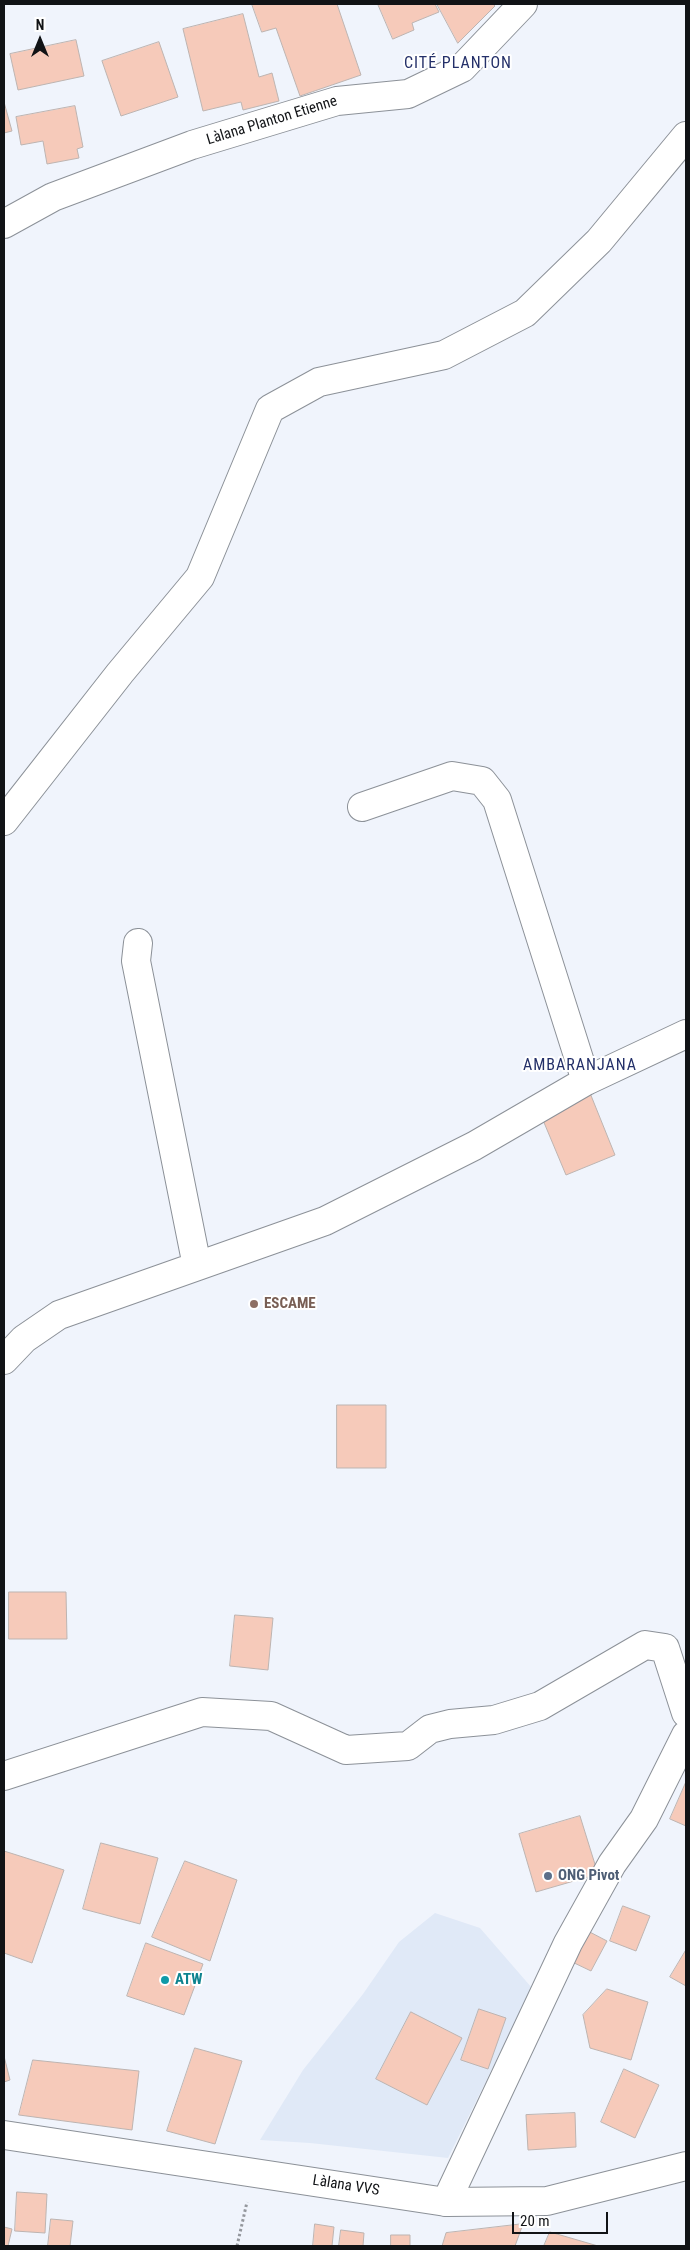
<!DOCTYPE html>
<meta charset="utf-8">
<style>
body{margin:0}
#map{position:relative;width:690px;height:2250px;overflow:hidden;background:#f0f4fc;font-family:"Roboto Condensed",sans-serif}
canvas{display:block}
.frame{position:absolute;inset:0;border:5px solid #111316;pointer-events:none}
.north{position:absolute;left:15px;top:15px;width:50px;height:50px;-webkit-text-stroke:4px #fff;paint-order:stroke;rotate:0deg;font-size:14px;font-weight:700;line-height:20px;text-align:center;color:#111316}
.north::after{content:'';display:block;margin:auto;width:18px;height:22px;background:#111316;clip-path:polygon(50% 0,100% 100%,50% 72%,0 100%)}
.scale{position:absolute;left:512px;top:2212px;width:96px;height:22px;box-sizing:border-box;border:2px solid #111316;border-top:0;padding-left:6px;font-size:15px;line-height:18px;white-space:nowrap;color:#111316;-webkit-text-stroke:4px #fff;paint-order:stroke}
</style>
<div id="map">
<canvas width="690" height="2250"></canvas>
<div class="frame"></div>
<div class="north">N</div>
<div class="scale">20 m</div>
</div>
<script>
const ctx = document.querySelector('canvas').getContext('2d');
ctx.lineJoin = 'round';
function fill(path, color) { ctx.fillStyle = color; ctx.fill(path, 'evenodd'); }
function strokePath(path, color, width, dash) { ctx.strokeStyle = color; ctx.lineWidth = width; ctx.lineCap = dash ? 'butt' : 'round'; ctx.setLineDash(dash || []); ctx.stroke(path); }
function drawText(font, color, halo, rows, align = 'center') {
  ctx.font = font + ' "Roboto Condensed",sans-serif'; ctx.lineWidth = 4; ctx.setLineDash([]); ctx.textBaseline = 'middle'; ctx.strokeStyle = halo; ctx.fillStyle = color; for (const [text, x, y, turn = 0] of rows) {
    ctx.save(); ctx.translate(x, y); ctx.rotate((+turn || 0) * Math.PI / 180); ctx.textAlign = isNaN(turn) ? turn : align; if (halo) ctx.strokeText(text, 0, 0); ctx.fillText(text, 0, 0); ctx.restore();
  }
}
fill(new Path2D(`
 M435,1913L480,1928L532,1988L448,2158L310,2143L260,2140L303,2070L363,1994L399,1942Z`), '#e0e9f7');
const building = new Path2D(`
 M252,4H337L361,75L300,96L276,28L262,32Z
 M378,4H435L439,12L412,23L414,30L393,39Z
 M437,4H493L495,6L458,43Z
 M243,14L259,77L272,73L279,101L243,110L241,102L203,111L183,29Z
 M76,40L84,76L18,90L10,54Z
 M159,42L178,97L121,116L102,61Z
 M4,102L12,131L4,133Z
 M75,106L83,147L77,149L79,158L47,164L43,141L21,145L16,117Z
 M590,1093L615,1155L566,1175L540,1113Z
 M337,1405H386V1468H337Z
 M9,1592H66L67,1639H9Z
 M235,1615L273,1618L268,1670L230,1666Z
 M686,1782V1826L670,1819Z
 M580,1816L598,1874L536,1892L519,1834Z
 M101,1843L158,1858L140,1924L83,1909Z
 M4,1851L64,1870L32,1963L4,1953Z
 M185,1861L237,1880L210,1961L152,1937Z
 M623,1906L650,1916L636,1951L610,1941Z
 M584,1929L607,1941L591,1971L568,1960Z
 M146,1943L203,1964L184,2015L127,1996Z
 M686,1950V1986L670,1977Z
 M607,1989L648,2002L631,2060L590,2048L583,2015Z
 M479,2009L506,2018L488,2069L461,2060Z
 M411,2012L462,2038L427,2105L376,2079Z
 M195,2048L242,2061L215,2144L167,2131Z
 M4,2056L10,2080L4,2082Z
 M33,2060L139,2071L132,2130L19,2115Z
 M624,2069L659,2085L635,2138L601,2122Z
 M575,2113L576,2147L528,2150L526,2115Z
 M17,2192L47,2194L45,2233L15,2231Z
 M51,2219L73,2221L70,2246H48Z
 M315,2224L334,2227L332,2246H313Z
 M523,2224L515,2246H442L446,2233Z
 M4,2227L12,2229L8,2246H4Z
 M341,2230L364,2233L363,2246H339Z
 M550,2232L598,2246H544Z
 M391,2235H410V2246H391Z`);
fill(building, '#f6caba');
strokePath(building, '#bdb4b1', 1);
const street = new Path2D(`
 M4,224L53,197L192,145L337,101L408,94L462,68L523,4
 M362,807L452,776L482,781L497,800L586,1081
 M4,821L120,673L200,577L270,409L319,382L444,355L525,313L599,241L686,136
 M138,943L136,961L197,1266
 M4,1360L24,1339L59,1315L325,1221L474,1146L586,1081L686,1034
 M4,1776L202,1712L271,1716L346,1750L408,1746L430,1729L450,1724L494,1720L540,1706L645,1645L665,1648L686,1713
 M446,2202L568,1943L612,1864L644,1819L686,1735`);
const secondary = new Path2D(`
 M4,2135L446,2202L547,2201L686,2166`);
strokePath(street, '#8c9198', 30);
strokePath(secondary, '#8c9198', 30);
strokePath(new Path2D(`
 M237,2246L247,2202`), '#94979d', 3, [2.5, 2.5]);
strokePath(street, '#fff', 28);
strokePath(secondary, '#fff', 28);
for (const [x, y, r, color] of [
 [254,1304,5,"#8d6e63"],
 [548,1876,5,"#5c6f8a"],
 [165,1980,5,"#0f9aa8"]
]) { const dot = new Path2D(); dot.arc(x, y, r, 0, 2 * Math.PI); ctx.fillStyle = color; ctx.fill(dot); strokePath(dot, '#fff', 2); }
drawText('15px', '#111316', '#fff', [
 ["Làlana Planton Etienne",272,121,-17],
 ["Làlana VVS",346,2186,9]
]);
drawText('bold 15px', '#785e54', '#fff', [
 ["ESCAME",264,1304]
], 'left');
drawText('bold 15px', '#4e5e75', '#fff', [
 ["ONG Pivot",558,1876]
], 'left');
drawText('bold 15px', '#0d838f', '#fff', [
 ["ATW",175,1980]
], 'left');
ctx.letterSpacing = '1px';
drawText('16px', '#243069', '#fff', [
 ["CITÉ PLANTON",458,64],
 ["AMBARANJANA",580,1066]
]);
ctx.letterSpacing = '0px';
</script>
